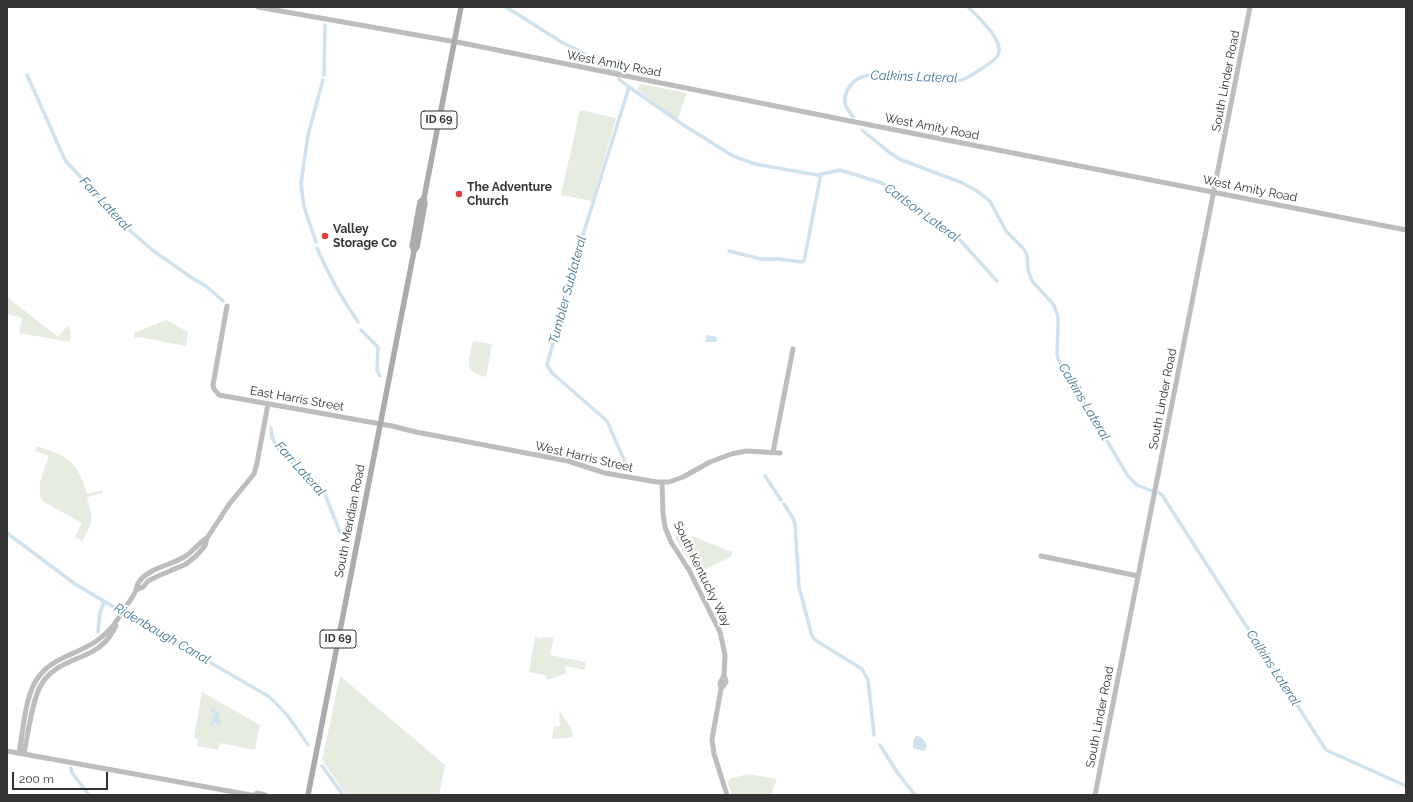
<!DOCTYPE html>
<style>
body{margin:0}
#map{position:relative;width:1413px;height:802px;overflow:hidden;background:#fff;font-family:Raleway,sans-serif}
canvas{display:block}
.frame{position:absolute;inset:0;border:8px solid #333;pointer-events:none}
.scale{position:absolute;left:12px;top:772px;width:96px;height:18px;box-sizing:border-box;border:2px solid #333;border-top:0;padding-left:5px;font-size:12px;line-height:14px;white-space:nowrap;color:#333;-webkit-text-stroke:3px #fff;paint-order:stroke}
</style>
<div id="map">
<canvas width="1413" height="802"></canvas>
<div class="frame"></div>
<div class="scale">200 m</div>
</div>
<script>
const ctx = document.querySelector('canvas').getContext('2d');
ctx.lineJoin = 'round';
function fill(path, color) { ctx.fillStyle = color; ctx.fill(path, 'evenodd'); }
function strokePath(path, color, width, dash) { ctx.strokeStyle = color; ctx.lineWidth = width; ctx.lineCap = dash ? 'butt' : 'round'; ctx.setLineDash(dash || []); ctx.stroke(path); }
function drawText(font, color, halo, rows, align = 'center') {
  ctx.font = font + ' Raleway,sans-serif'; ctx.lineWidth = 4; ctx.setLineDash([]); ctx.textBaseline = 'middle'; ctx.strokeStyle = halo; ctx.fillStyle = color; for (const [text, x, y, turn = 0] of rows) {
    ctx.save(); ctx.translate(x, y); ctx.rotate((+turn || 0) * Math.PI / 180); ctx.textAlign = isNaN(turn) ? turn : align; if (halo) ctx.strokeText(text, 0, 0); ctx.fillText(text, 0, 0); ctx.restore();
  }
}
fill(new Path2D(`
 M640,84L687,93L677,121L637,89Z
 M580,110L616,118L592,201L561,195Z
 M7,297L58,337L68,325L71,332L70,342L19,333L22,318L7,314Z
 M166,320L188,332L186,346L139,337L135,338L134,333Z
 M473,341L492,344L486,377C462,372 469,360 473,341Z
 M37,446C68,457 77,460 87,494L102,490L103,493L87,497C93,520 94,521 82,541L75,537L82,523L44,502C34,488 44,471 49,456L35,451Z
 M676,535L695,537L732,552L731,557L697,573L676,539Z
 M535,636L539,638L554,637L550,655L585,662V670L565,666L567,673L547,680L545,675L529,672Z
 M340,676L445,765L439,795H346L322,760Z
 M202,692L260,725L255,750L220,743L218,750L197,746L198,739L194,738Z
 M559,710L571,728L573,737L552,739L554,726L558,727L560,725Z
 M748,774L777,779L771,795H732L728,783L729,779Z`), '#e6ecdf');
fill(new Path2D(`
 M707,335L717,337L716,342H705Z
 M213,707L215,711H217L219,713L218,718L222,720L219,725H217L216,722H214V725L211,726L210,724L212,722V718L215,715L214,713L210,710Z
 M916,736C923,736 928,744 926,750L923,751L913,748V741Z`), '#cfe2ee');
strokePath(new Path2D(`
 M506,7L563,43L578,50L602,66L617,71
 M27,75L65,160L126,227L151,249L192,278L206,286L223,301
 M324,75L325,25
 M619,79L629,87L685,126L733,156L755,164L817,175L840,170L882,183L959,239L997,281
 M853,117C851,113 847,109 846,106C842,97 849,85 856,80C861,76 868,75 875,74L953,82C964,81 972,75 981,69C987,65 995,61 998,55C1005,41 977,16 968,7
 M862,130L885,149L899,159L960,182L977,191L990,201L1006,231L1023,248L1027,255L1028,270L1032,281L1054,305L1058,317V328L1057,353L1058,359L1128,476L1137,485L1152,491
 M316,242L304,207L301,184L308,135L323,80
 M317,248C329,277 341,297 358,322
 M729,251L761,259H779L801,262L804,261L821,174
 M361,330L378,347L377,370L380,376
 M271,428L272,438L280,451L324,492L340,532
 M628,469L607,421L552,373L547,365L582,238L629,87
 M765,476L781,500
 M1159,493L1162,495L1326,750L1406,786
 M784,504L793,518L795,524L799,587L812,636L815,640L862,669L868,680L874,735
 M7,533L75,584L107,603L268,696C285,710 296,727 308,745
 M98,632L100,613L104,602
 M880,745L897,772L915,795
 M322,766L343,795
 M71,768L72,773L89,795`), '#cfe2ee', 3.5);
strokePath(new Path2D(`
 M258,7L462,43L855,122L1406,230
 M227,306L213,385L214,389L219,395L392,426L416,432L568,461L605,473L657,482H669L683,477L710,462L731,454L746,451L780,453
 M773,452L793,349
 M662,482L663,513L665,527L671,542L689,570L720,632L725,655L724,675L726,682L721,689
 M1041,556L1138,576
 M136,590L143,587L148,581L156,577L186,564L196,556L205,546L207,538L230,503L254,474L257,463L268,404
 M724,675L720,683L721,689L712,739L714,754L727,795
 M7,751L251,795
 M19,753C23,732 25,696 37,679C51,658 75,655 95,642C111,631 117,621 126,606C130,601 134,596 136,590C137,587 137,584 139,582C147,569 171,565 184,557C193,552 198,543 207,538
 M24,753C28,735 32,700 41,685C57,658 88,661 106,641C110,637 113,631 116,626
 M254,795L257,793L265,795
 M1095,795L1250,7`), '#bdbdbd', 5);
strokePath(new Path2D(`
 M414,251L417,247L425,203L424,198L461,7
 M308,795L414,251L412,246L420,202L424,198`), '#ababab', 5.5);
for (const [x, y, r, color] of [
 [459,194,4,"#e63946"],
 [325,236,4,"#e63946"]
]) { const dot = new Path2D(); dot.arc(x, y, r, 0, 2 * Math.PI); ctx.fillStyle = color; ctx.fill(dot); strokePath(dot, '#fff', 1.5); }
for (const [x, y, w] of [
 [439,120,36],
 [338,639,36]
]) { const box = new Path2D(); box.roundRect(x - w / 2, y - 9, w, 18, 3); ctx.fillStyle = '#fff'; ctx.fill(box); strokePath(box, '#333', 1); }
drawText('bold 11px', '#333', null, [
 ["ID 69",439,120],
 ["ID 69",338,639]
]);
drawText('12px', '#333', '#fff', [
 ["West Amity Road",614,64,11],
 ["South Linder Road",1226,81,-79],
 ["West Amity Road",932,127,11],
 ["West Amity Road",1250,189,11],
 ["East Harris Street",297,399,10],
 ["South Linder Road",1163,399,-79],
 ["West Harris Street",584,457,13],
 ["South Meridian Road",350,521,-79],
 ["South Kentucky Way",702,574,64],
 ["South Linder Road",1100,717,-79]
]);
drawText('bold 12px', '#333', '#fff', [
 ["The Adventure",467,187],
 ["Church",467,201],
 ["Valley",333,229],
 ["Storage Co",333,243]
], 'left');
drawText('italic 13px', '#3f7597', '#fff', [
 ["Calkins Lateral",914,77,2],
 ["Farr Lateral",105,204,47],
 ["Carlson Lateral",922,213,36],
 ["Tumbler Sublateral",568,290,-75],
 ["Calkins Lateral",1084,402,59],
 ["Farr Lateral",300,469,48],
 ["Ridenbaugh Canal",162,634,30],
 ["Calkins Lateral",1273,668,57]
]);
</script>
